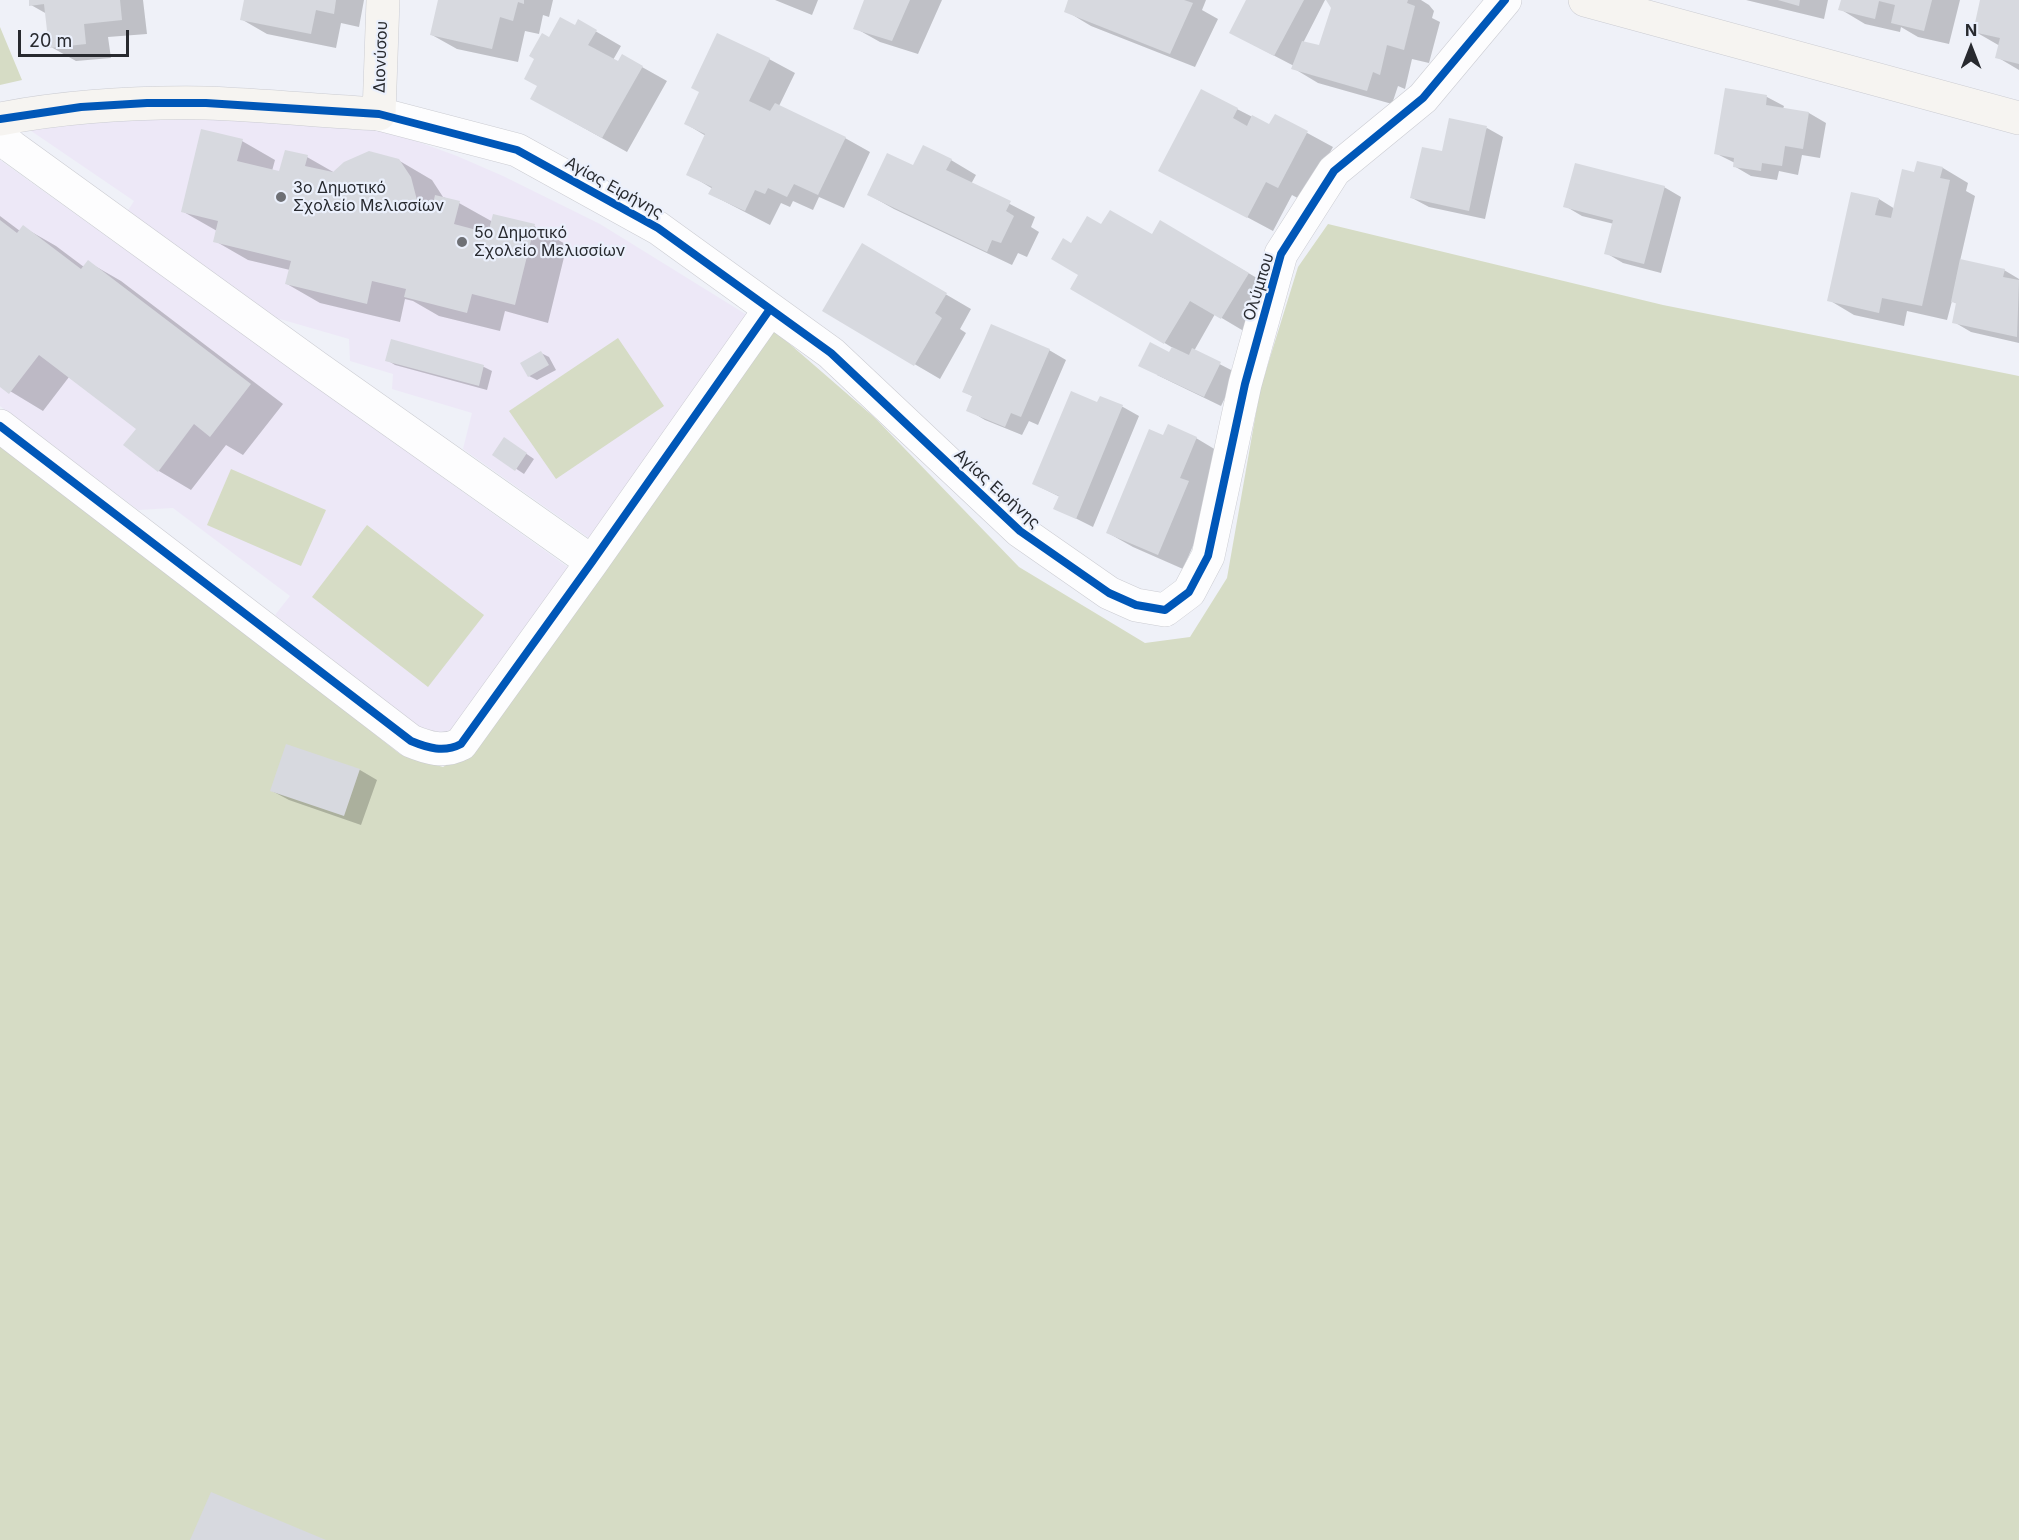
<!DOCTYPE html>
<meta charset="utf-8">
<style>
body{margin:0}
#map{position:relative;width:2019px;height:1540px;overflow:hidden;background:#eff1f8;font-family:Inter,sans-serif}
canvas{display:block}
.north{position:absolute;left:1941px;top:18px;width:60px;height:60px;-webkit-text-stroke:4px #ebf0fc;paint-order:stroke;rotate:0deg;font-size:16px;font-weight:700;line-height:24px;text-align:center;color:#282a2f}
.north::after{content:'';display:block;margin:auto;width:21px;height:27px;background:#282a2f;clip-path:polygon(50% 0,100% 100%,50% 72%,0 100%)}
.scale{position:absolute;left:18px;top:30px;width:111px;height:27px;box-sizing:border-box;border:3px solid #282a2f;border-top:0;padding-left:8px;font-size:18px;line-height:21px;white-space:nowrap;color:#282a2f;-webkit-text-stroke:4px #ebf0fc;paint-order:stroke}
</style>
<div id="map">
<canvas width="2019" height="1540"></canvas>
<div class="north">N</div>
<div class="scale">20 m</div>
</div>
<script>
const ctx = document.querySelector('canvas').getContext('2d');
ctx.lineJoin = 'round';
function fill(path, color) { ctx.fillStyle = color; ctx.fill(path, 'evenodd'); }
function strokePath(path, color, width, dash) { ctx.strokeStyle = color; ctx.lineWidth = width; ctx.lineCap = dash ? 'butt' : 'round'; ctx.setLineDash(dash || []); ctx.stroke(path); }
function drawText(font, color, halo, rows, align = 'center') {
  ctx.font = font + ' Inter,sans-serif'; ctx.lineWidth = 4.5; ctx.setLineDash([]); ctx.textBaseline = 'middle'; ctx.strokeStyle = halo; ctx.fillStyle = color; for (const [text, x, y, turn = 0] of rows) {
    ctx.save(); ctx.translate(x, y); ctx.rotate((+turn || 0) * Math.PI / 180); ctx.textAlign = isNaN(turn) ? turn : align; if (halo) ctx.strokeText(text, 0, 0); ctx.fillText(text, 0, 0); ctx.restore();
  }
}
fill(new Path2D(`
 M115,108L383,129L457,156L503,176L600,224L747,315L589,538L463,449L472,413L392,389L393,374L350,361L349,339L259,313L125,215L134,201L18,122Z
 M0,160L569,568L452,729L440,736L426,733L275,615L290,596L173,508L138,510L0,406Z`), '#ede8f7');
fill(new Path2D(`
 M0,27L22,80L0,85Z
 M1328,224L1663,305L2019,376V1540H0V442L100,517L400,754L443,767L480,744L769,326L875,418L1019,567L1145,643L1190,637L1227,578L1260,390L1298,267Z
 M618,338L664,406L556,479L509,411Z
 M231,469L326,510L301,566L207,525Z
 M367,525L484,615L428,687L312,597Z`), '#d6dcc5');
fill(new Path2D(`
 M30,0H143L147,34L108,37L111,58L76,61L51,47L47,14L31,5Z
 M245,0H364L359,27L341,23L336,48L267,34L241,19Z
 M440,0H553L549,17L543,15L539,34L525,31L518,62L457,49L432,35Z
 M775,0H818L812,15Z
 M865,0H942L918,54L880,42L855,28Z
 M1070,0H1206L1202,10L1218,19L1195,67L1091,26L1066,11Z
 M1248,0H1325L1303,43L1320,46L1333,8L1328,0H1421L1429,5L1434,11L1432,18L1440,22L1429,63L1412,59L1405,89L1398,86L1392,104L1318,83L1293,68L1294,66L1248,42Z
 M1746,0H1828L1824,19Z
 M1842,0H1960L1949,44L1918,37L1901,27L1900,32L1865,24L1840,9Z
 M1982,0H2019V70L1997,57L2000,46L1974,31Z
 M578,21L621,46L613,60L642,67L667,81L627,152L557,113L539,86L550,39L575,27Z
 M769,59L795,73L779,106L845,138L870,152L844,208L819,197L813,210L793,201L790,207L781,203L770,225L710,194L713,189L688,174L706,136L686,124Z
 M1727,90L1767,97L1784,106L1783,109L1809,113L1826,123L1820,158L1802,155L1798,175L1779,171L1777,180L1751,176L1734,166L1735,163L1715,153Z
 M1202,91L1270,126L1276,116L1333,147L1303,201L1292,195L1273,231L1185,184Z
 M1487,128L1503,137L1485,219L1429,207L1412,198L1443,153Z
 M242,141L275,160L272,171L280,173L307,157L335,173L398,160L432,180L443,197L459,203L493,222L534,226L567,245L548,323L505,311L500,331L439,316L413,301L405,299L400,322L320,303L287,284L290,270L248,260L215,241L217,231L182,211Z
 M951,160L976,175L971,184L1035,217L1031,227L1039,232L1027,257L1018,253L1012,265L894,209L869,195L914,167Z
 M1918,163L1943,168L1968,183L1966,191L1975,196L1960,261L2004,270L2019,279V343L1971,332L1954,322L1957,304L1952,301L1947,320L1907,311L1904,326L1854,315L1829,300L1879,199L1895,209L1916,174Z
 M1664,187L1681,197L1661,273L1623,263L1606,253L1614,224L1582,216L1565,206Z
 M0,216L20,231L23,227L56,246L84,267L88,262L121,281L283,404L243,455L226,445L191,490L159,471L138,429L69,377L43,411L0,385Z
 M1161,222L1274,288L1247,333L1215,314L1194,351L1237,373L1221,406L1157,375L1173,348L1072,288L1080,274L1071,244L1102,226L1153,236Z
 M863,246L971,309L960,329L966,333L940,379L824,311Z
 M392,341L484,367L492,371L487,390L395,365L387,360Z
 M1049,350L1066,360L1038,425L1029,421L1022,435L985,420L968,410L974,397L964,392Z
 M541,353L549,357L556,370L537,380L529,376Z
 M1101,398L1123,407L1139,416L1093,527L1055,508L1060,497L1034,484L1098,404Z
 M1164,437L1196,438L1221,453L1214,497L1183,569L1133,547L1108,533Z
 M512,444L534,459L524,474L494,454Z
 M287,746L360,770L377,780L361,825L289,800L272,791Z`), '#0003');
fill(new Path2D(`
 M29,0H120L122,20L84,24L86,44L49,48L44,4L29,6Z
 M244,0H336L334,14L316,10L311,34L240,20Z
 M438,0H524V4L518,2L513,21L500,17L492,49L430,35Z
 M864,0H910L892,41L853,29Z
 M1068,0H1184L1193,3L1170,54L1064,12Z
 M1246,0H1304L1274,56L1229,33Z
 M1326,0H1408L1407,3L1415,6L1404,50L1387,45L1380,75L1373,72L1367,91L1291,69L1302,41L1319,45L1331,8Z
 M1778,0H1800L1799,6Z
 M1841,0H1932L1924,31L1891,23L1895,5L1879,1L1875,19L1838,10Z
 M1980,0H2019V64L1995,58L2000,38L1973,32Z
 M560,17L575,25L578,19L597,30L588,45L618,61L622,54L643,66L602,138L530,99L537,86L524,79L534,59L529,56L542,33L549,37Z
 M717,33L770,58L749,101L770,111L775,103L846,137L818,195L794,184L787,197L768,188L765,194L755,190L745,211L708,194L712,187L686,175L705,134L684,124L699,92L691,88Z
 M1725,88L1767,95L1766,105L1809,112L1803,149L1785,146L1782,166L1762,163L1761,171L1733,167L1734,158L1714,154Z
 M1201,89L1238,108L1233,118L1247,126L1252,115L1269,124L1275,114L1308,131L1278,188L1266,182L1247,218L1158,171Z
 M1449,118L1487,126L1469,211L1410,198L1422,147L1442,151Z
 M201,129L243,139L237,161L279,171L285,150L308,155L305,166L333,172L344,162L369,151L399,159L411,177L417,200L433,204L435,195L460,201L454,224L488,233L493,214L535,224L515,305L472,294L467,313L404,297L406,289L372,281L367,304L285,284L291,261L213,242L218,221L181,212Z
 M923,145L952,159L946,170L1011,201L1006,211L1014,216L1001,243L992,240L987,252L867,195L887,153L913,165Z
 M1917,161L1943,167L1940,178L1950,180L1922,306L1882,298L1879,313L1827,301L1851,192L1879,198L1875,215L1891,218L1902,169L1914,172Z
 M1575,163L1665,186L1644,264L1604,254L1613,220L1563,207Z
 M1110,210L1152,234L1160,220L1249,273L1221,319L1190,301L1164,344L1070,289L1078,275L1051,259L1063,238L1071,243L1087,216L1101,224Z
 M0,220L17,233L23,225L81,269L88,260L251,384L210,437L194,424L158,472L123,445L136,429L39,355L9,394L0,387Z
 M862,243L947,293L935,313L942,318L914,366L822,311Z
 M1960,259L2005,269L2003,277L2019,280L2017,337L1952,323L1956,303L1951,302Z
 M991,324L1050,349L1021,417L1011,413L1005,427L966,411L972,396L962,392Z
 M391,339L484,365L479,386L385,361Z
 M1150,342L1169,352L1172,347L1189,355L1192,348L1221,362L1204,397L1138,366Z
 M541,351L549,365L528,377L520,363Z
 M1071,391L1097,402L1100,396L1123,405L1076,519L1053,509L1059,496L1032,484Z
 M1168,424L1197,437L1180,478L1189,481L1158,555L1106,533L1149,429L1163,435Z
 M504,437L527,453L515,471L492,455Z
 M286,744L360,769L344,816L270,791Z
 M211,1492L326,1540H190Z`), '#d7d9df');
const street = new Path2D(`
 M379,114L517,150L658,228L831,353L1020,531L1109,593L1136,605L1165,610L1189,592L1208,556L1245,384L1281,254L1334,171L1423,98L1505,0
 M0,137L12,147L316,367L592,562
 M0,426L411,741C428,748 444,753 461,744L592,562L770,309`);
const secondary = new Path2D(`
 M1585,0L2019,118
 M0,119C68,106 136,102 205,103C263,105 321,111 379,114L383,0`);
strokePath(street, '#cbccd2', 34);
strokePath(secondary, '#cbccd2', 34);
strokePath(street, '#fdfdfe', 33);
strokePath(secondary, '#f6f4f1', 33);
strokePath(new Path2D(`
 M0,119L81,107L147,103H206L379,114L517,150L658,228L831,353L1020,531L1109,593L1136,605L1165,610L1189,592L1208,556L1245,384L1281,254L1334,171L1423,98L1505,0
 M0,426L411,741C428,748 444,753 461,744L592,562L770,309`), '#0057b8', 8);
for (const [x, y, r, color] of [
 [281,197,6,"#6e7075"],
 [462,242,6,"#6e7075"]
]) { const dot = new Path2D(); dot.arc(x, y, r, 0, 2 * Math.PI); ctx.fillStyle = color; ctx.fill(dot); strokePath(dot, '#ebf0fc', 2); }
drawText('16px', '#282a2f', '#ebf0fc', [
 ["Διονύσου",381,57,-88],
 ["Αγίας Ειρήνης",614,188,29],
 ["Ολύμπου",1259,287,-73],
 ["Αγίας Ειρήνης",997,489,42]
]);
drawText('16px', '#282a2f', '#ebf0fc', [
 ["3ο Δημοτικό",293,188],
 ["Σχολείο Μελισσίων",293,206],
 ["5ο Δημοτικό",474,233],
 ["Σχολείο Μελισσίων",474,251]
], 'left');
</script>
